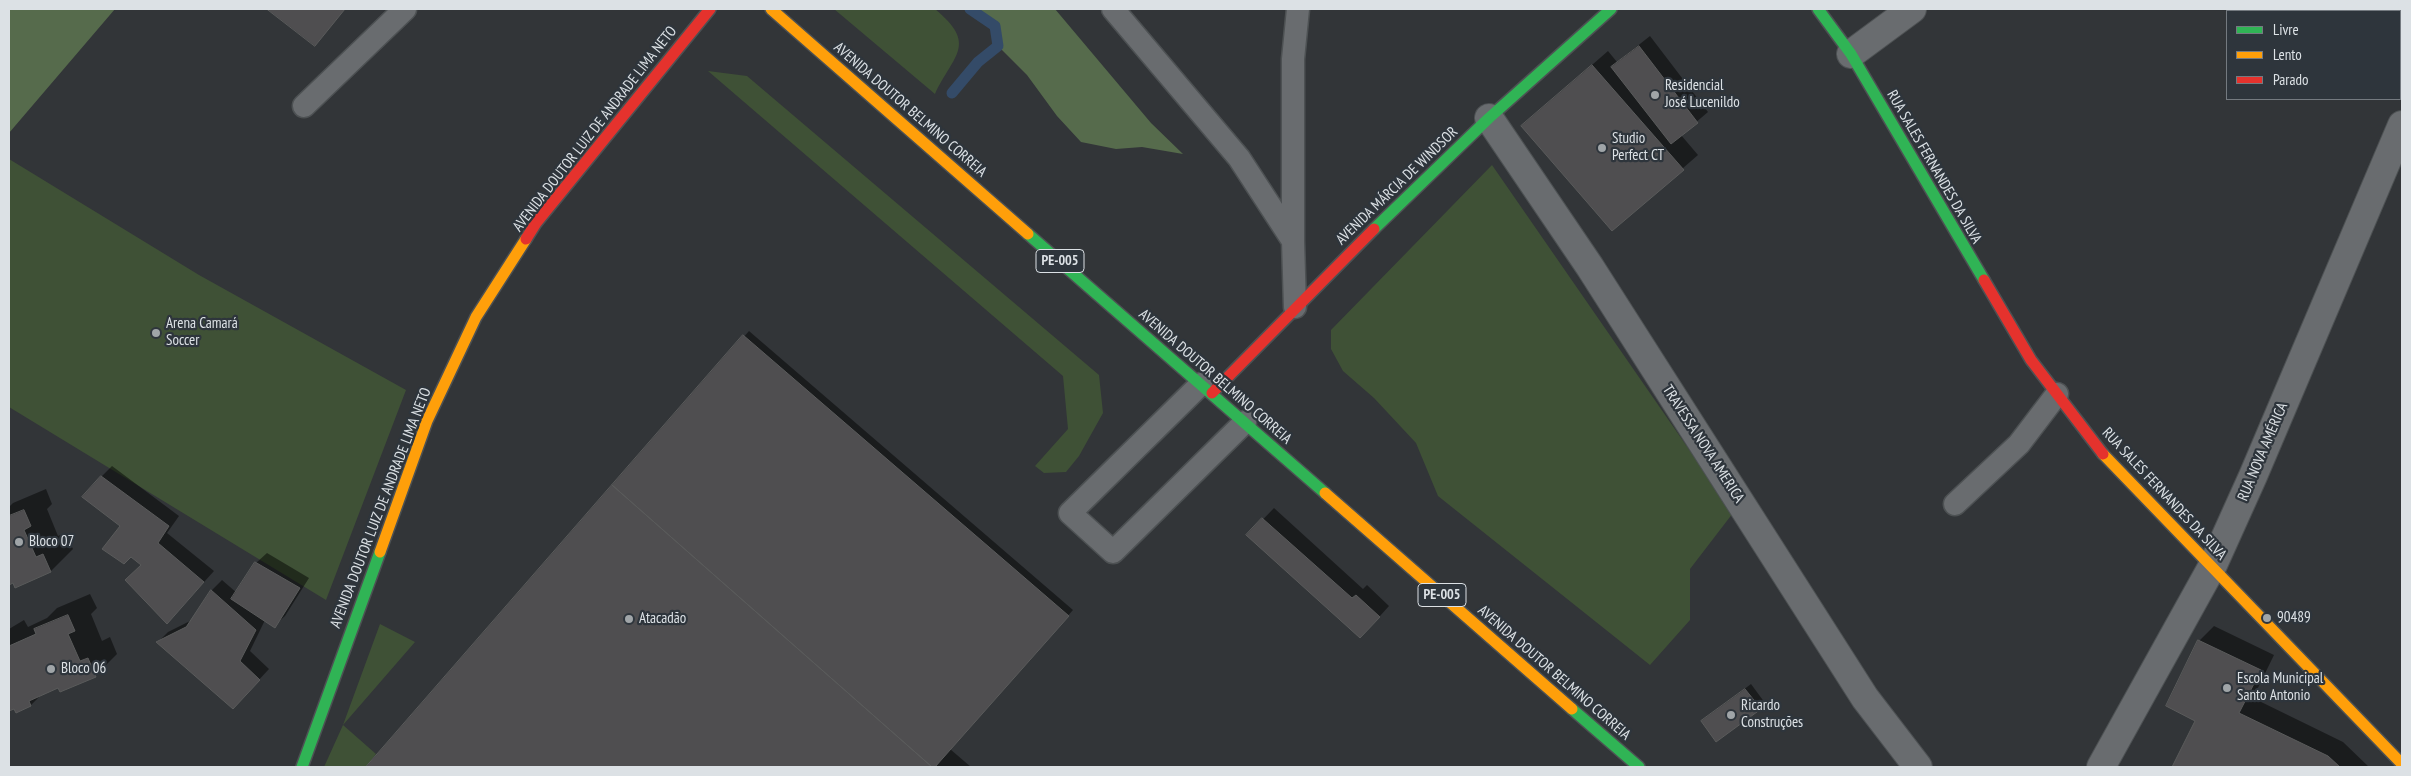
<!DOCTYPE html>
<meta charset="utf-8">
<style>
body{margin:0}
#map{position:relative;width:2411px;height:776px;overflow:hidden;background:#323538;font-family:"PT Sans Narrow",sans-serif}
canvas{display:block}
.frame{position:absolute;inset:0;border:10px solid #dce1e5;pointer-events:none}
.legend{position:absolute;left:2226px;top:10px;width:175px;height:90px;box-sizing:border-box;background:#2e353c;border:1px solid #747a80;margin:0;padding:6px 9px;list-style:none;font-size:15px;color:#dce1e5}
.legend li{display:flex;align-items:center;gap:10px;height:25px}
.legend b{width:25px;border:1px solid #747a80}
</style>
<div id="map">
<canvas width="2411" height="776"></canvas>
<div class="frame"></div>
<ul class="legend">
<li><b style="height:6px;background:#30b455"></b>Livre</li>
<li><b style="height:6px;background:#ff9f0a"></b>Lento</li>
<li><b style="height:6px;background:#e5322d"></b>Parado</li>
</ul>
</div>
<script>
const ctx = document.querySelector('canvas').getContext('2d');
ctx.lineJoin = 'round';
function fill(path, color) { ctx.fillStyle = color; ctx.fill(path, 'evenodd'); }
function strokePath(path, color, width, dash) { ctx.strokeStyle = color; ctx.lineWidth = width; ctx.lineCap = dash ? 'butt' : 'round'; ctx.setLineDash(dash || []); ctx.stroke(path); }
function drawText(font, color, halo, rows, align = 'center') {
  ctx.font = font + ' "PT Sans Narrow",sans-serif'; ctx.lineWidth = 4.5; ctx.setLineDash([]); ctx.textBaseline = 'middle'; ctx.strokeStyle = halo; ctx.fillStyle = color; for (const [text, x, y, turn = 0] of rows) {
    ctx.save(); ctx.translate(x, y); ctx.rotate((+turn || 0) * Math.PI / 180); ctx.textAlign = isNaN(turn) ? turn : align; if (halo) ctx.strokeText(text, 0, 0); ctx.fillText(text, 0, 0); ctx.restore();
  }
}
fill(new Path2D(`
 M834,9H935C978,45 954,54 935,94Z
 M708,71L747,76L1099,375L1103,413L1079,456L1066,472L1044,473L1035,466L1068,429L1063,376Z
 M9,159L199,275L406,390L326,600L9,407Z
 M1492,165L1733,513L1690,569V620L1650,665L1438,496L1416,443L1374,398L1343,371L1331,349V330Z
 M380,624L415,642L343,725L376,754L366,767H324L343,725Z`), '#3f5136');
fill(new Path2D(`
 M9,9H115L9,133Z
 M970,9H1055L1151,123L1183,154L1142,147L1116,149L1081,142L1057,116L1027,75L998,46L994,26Z`), '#566b4c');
fill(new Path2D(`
 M269,9H344L315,45Z
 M1650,36L1708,112L1681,135L1698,155L1612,230L1522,126L1608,51L1617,62Z
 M749,331L1073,610L950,749L971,767H367Z
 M112,466L179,516L167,533L214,571L177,612L143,564L122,526L101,477Z
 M46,489L52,504L47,509L58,536L65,533L73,549L51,571L16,586L14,582L9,584V507L13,503Z
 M1274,508L1363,589L1367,585L1389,606L1371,626L1248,535Z
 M267,553L309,578L285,616L274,626L265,620L250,651L269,669L243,697L158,642L168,632L192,620L212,590L222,580L237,593L256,563Z
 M90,594L97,608L91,614L102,641L110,637L117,654L95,676L60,691L58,686L43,693L31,705L9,710V629L24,620L28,627L47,618L57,608Z
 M2214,626L2274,655L2253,698L2343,742L2369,767H2173L2197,720L2199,641Z
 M1751,684L1765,703L1760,708L1702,721Z`), '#0007');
strokePath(new Path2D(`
 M952,93L978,62L998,46L995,26L970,9`), '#344b68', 11);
const building = new Path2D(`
 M267,9H345L315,46Z
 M1639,46L1698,123L1671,144L1611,67Z
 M1592,65L1684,170L1612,231L1521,126Z
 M743,335L1069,616L935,767H932L612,485Z
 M101,476L169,526L158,543L204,582L167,624L125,580L141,565L131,557L124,564L102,549L120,526L82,497Z
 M612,485L932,767H366Z
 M24,510L31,526L24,530L36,557L43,554L51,572L15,588L13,583L9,585V516Z
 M1262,518L1352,598L1356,595L1380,617L1360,638L1246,535Z
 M255,562L300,588L275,628L231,599Z
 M211,590L256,630L240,661L260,680L233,709L156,642L186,627Z
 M68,615L75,631L68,634L80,661L88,658L96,677L60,692L58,688L29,701L31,706L16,713L14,709L9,711V646L36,634L34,629Z
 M2198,640L2261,670L2239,713L2328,756L2340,767H2172L2195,721L2166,706Z
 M1745,689L1761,709L1716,742L1701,721Z`);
fill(building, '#4f4e50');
strokePath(building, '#5a5b5b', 1);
const lane = new Path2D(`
 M1113,9L1239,158L1293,241L1295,307
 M304,106L405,9
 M1293,241V59L1298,9
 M1201,384L1070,513L1113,552L1245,422
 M1955,504L2019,444L2057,394`);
const street = new Path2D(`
 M1851,54L1912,9
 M1489,118L1590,267L1865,698L1918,767
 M2101,767L2212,567L2253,476L2402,125`);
const fast = new Path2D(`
 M1818,9L1851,54L1984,280
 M1374,229L1489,118L1611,9
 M1028,234L1325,493
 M1572,709L1639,767
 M302,767L380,552`);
const slow = new Path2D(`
 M771,9L1028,234
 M2103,454L2402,764
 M1325,493L1572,709
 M380,552L427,421L476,317L526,239`);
const jam = new Path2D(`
 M526,239L536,223L710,9
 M1984,280L2031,360L2103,454
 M1212,393L1374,229`);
strokePath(lane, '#4d5153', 25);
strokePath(street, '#4d5153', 30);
strokePath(fast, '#4d5153', 14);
strokePath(slow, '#4d5153', 14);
strokePath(jam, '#4d5153', 14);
strokePath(lane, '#696c6f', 22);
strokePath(street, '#696c6f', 28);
strokePath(fast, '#30b455', 11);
strokePath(slow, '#ff9f0a', 11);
strokePath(jam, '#e5322d', 11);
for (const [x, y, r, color] of [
 [1655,95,5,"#a0a5a8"],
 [1602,148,5,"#a0a5a8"],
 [156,333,5,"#a0a5a8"],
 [19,542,5,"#a0a5a8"],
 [2267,618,5,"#a0a5a8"],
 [629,619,5,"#a0a5a8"],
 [51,669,5,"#a0a5a8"],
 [2227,688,5,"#a0a5a8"],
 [1731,715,5,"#a0a5a8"]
]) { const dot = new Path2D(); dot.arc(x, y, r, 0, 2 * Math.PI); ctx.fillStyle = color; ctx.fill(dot); strokePath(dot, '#2e353c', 2); }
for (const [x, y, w] of [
 [1060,261,48],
 [1442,595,48]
]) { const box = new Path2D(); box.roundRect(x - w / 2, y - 11.5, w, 23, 4); ctx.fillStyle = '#2e353c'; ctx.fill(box); strokePath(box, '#dce1e5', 1); }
drawText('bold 14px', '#dce1e5', null, [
 ["PE-005",1060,261],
 ["PE-005",1442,595]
]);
drawText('15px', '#dce1e5', '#2e353c', [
 ["Residencial",1665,86],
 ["José Lucenildo",1665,103],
 ["Studio",1612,139],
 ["Perfect CT",1612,156],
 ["Arena Camará",166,324],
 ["Soccer",166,341],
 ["Bloco 07",29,542],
 ["90489",2277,618],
 ["Atacadão",639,619],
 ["Bloco 06",61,669],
 ["Escola Municipal",2237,679],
 ["Santo Antonio",2237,696],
 ["Ricardo",1741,706],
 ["Construções",1741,723]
], 'left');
drawText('15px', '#dce1e5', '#2e353c', [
 ["AVENIDA DOUTOR BELMINO CORREIA",910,110,41],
 ["AVENIDA DOUTOR LUIZ DE ANDRADE LIMA NETO",595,129,-52],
 ["RUA SALES FERNANDES DA SILVA",1934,167,60],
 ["AVENIDA MÁRCIA DE WINDSOR",1397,186,-44],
 ["AVENIDA DOUTOR BELMINO CORREIA",1215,377,41],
 ["TRAVESSA NOVA AMERICA",1703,444,57],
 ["RUA NOVA AMÉRICA",2263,452,-67],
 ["RUA SALES FERNANDES DA SILVA",2164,494,47],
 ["AVENIDA DOUTOR LUIZ DE ANDRADE LIMA NETO",381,508,-69],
 ["AVENIDA DOUTOR BELMINO CORREIA",1554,673,41]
]);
</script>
